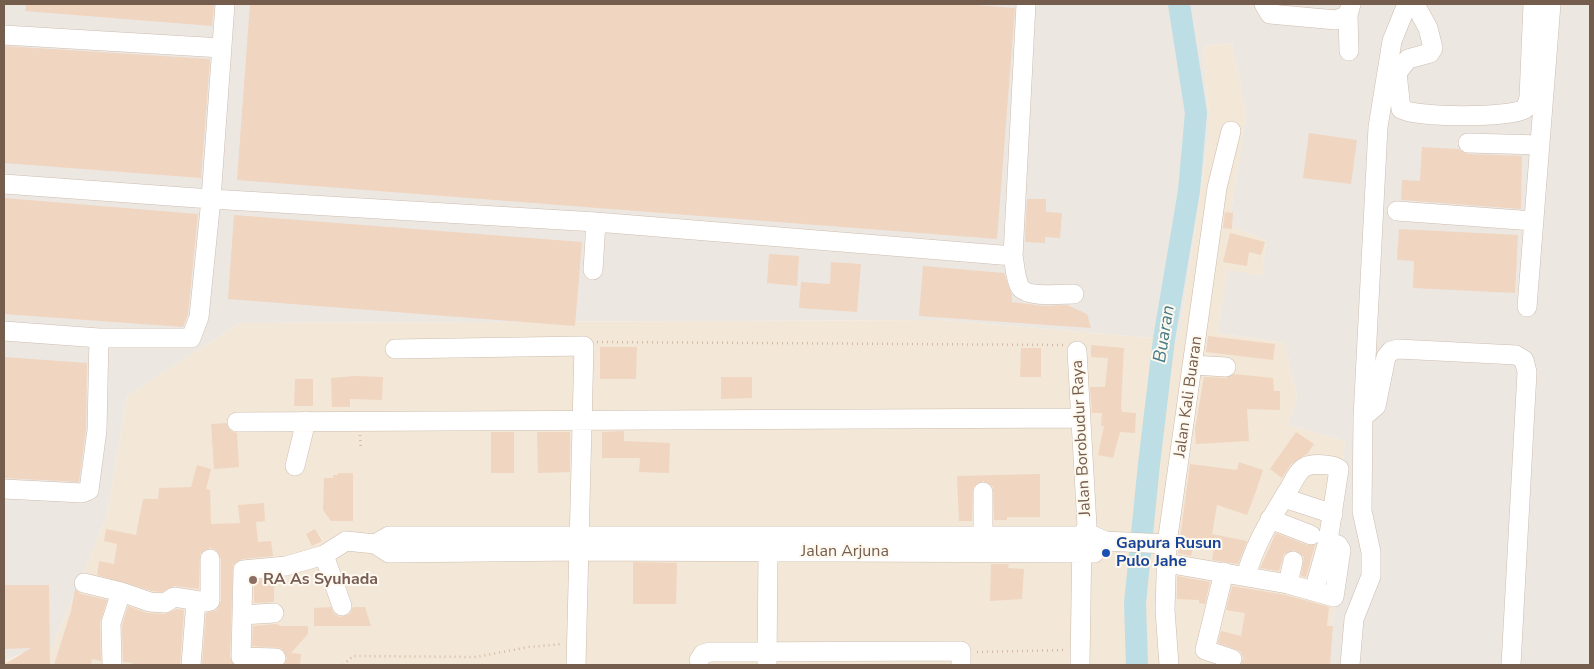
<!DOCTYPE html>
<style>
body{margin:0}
#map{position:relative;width:1594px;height:669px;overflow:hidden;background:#fcf5e9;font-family:"Nunito Sans",sans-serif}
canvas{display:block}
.frame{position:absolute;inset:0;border:5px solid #755d4d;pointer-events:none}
</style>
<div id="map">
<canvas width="1594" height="669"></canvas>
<div class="frame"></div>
</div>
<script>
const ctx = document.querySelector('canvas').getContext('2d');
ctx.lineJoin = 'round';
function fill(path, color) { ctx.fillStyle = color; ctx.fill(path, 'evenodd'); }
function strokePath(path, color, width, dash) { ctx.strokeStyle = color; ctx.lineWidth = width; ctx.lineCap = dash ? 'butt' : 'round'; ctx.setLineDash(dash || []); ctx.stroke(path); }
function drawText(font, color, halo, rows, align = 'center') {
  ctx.font = font + ' "Nunito Sans",sans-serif'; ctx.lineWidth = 4; ctx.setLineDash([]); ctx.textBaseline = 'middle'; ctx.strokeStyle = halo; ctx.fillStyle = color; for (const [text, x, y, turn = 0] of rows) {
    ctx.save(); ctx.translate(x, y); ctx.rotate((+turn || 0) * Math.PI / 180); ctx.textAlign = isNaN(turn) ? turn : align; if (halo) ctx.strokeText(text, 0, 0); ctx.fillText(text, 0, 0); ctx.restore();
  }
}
fill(new Path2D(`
 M1232,43L1246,113L1229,225L1266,240L1262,276L1228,271L1217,333L1285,343L1297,397L1288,425L1345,441L1336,535L1346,540L1326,665H4V662L26,652L52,648L107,516L127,396L240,323L942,320L1179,340L1210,127L1203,46Z`), '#f3e7d7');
fill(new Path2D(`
 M4,4H1590V665H1326L1346,541L1336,536L1345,441L1288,425L1297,397L1285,343L1217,333L1228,270L1262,276L1266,240L1229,225L1246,113L1232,43L1203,46L1210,127L1179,340L942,320L240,323L127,396L107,516L52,648L26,652L4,661Z`), '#ede7e2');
strokePath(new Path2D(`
 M1137,665L1135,603L1149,464L1164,339L1189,191L1196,113L1179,4`), '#bddee5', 22);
fill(new Path2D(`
 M26,4H214L212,26L25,11Z
 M250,4H963L1015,8L997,239L237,180Z
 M4,46L210,59L201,178L4,163Z
 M1309,133L1357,140L1351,184L1303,178Z
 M1422,147L1458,149L1468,154L1522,156L1521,209L1401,200L1402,180L1420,181Z
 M4,198L198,214L188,314L183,327L4,314Z
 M1027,199H1046V212L1062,213L1060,238L1045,237V243L1025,242Z
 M1225,212L1233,213L1232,229L1223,228Z
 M234,215L582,242L575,326L228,299Z
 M1399,229L1518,235L1515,293L1413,288L1414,261L1397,260Z
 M1230,233L1265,242L1261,255L1249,252L1247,266L1223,262Z
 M769,254L799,256L797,286L767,283Z
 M831,262L861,264L857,312L799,308L801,282L830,284Z
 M923,266L1004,273L1012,295V302L1044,306L1067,305L1087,314L1091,328L919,316Z
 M1208,336L1275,344L1273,360L1206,352Z
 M1091,345L1124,348L1121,406L1122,412L1136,413L1135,433L1120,432L1113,458L1098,455L1104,426H1101L1102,413H1092L1090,387H1105L1108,358L1091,357Z
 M600,347H637L636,379H600Z
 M1021,348H1041V377H1020Z
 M4,357L87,363L86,429L79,482L4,478Z
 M1234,374L1273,378L1274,391H1280V410L1247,409L1249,441L1196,444L1195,429L1204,377L1226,378Z
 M354,376L383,377L382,400L350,399V407H332L331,378Z
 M721,377H752V398L721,399Z
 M295,379H313V406H294Z
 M226,423L231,431L237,433L239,467L214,469L211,424Z
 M624,431V441L670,443L669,473L639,472L640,458H602V432Z
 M491,432H514V473H491Z
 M537,432H570V472L538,473Z
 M1296,432L1314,444L1307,454L1291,464L1282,478L1270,469Z
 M1239,462L1263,470L1256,491L1247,515L1217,505L1212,534L1247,541L1238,564L1212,560L1214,548L1193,549L1191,556L1178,553L1190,464L1237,470Z
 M197,465L211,469L206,489L210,490L211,524L240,523L238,505L264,503L265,521L256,522L258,542L271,541L272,548L273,556L242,559L233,565L230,657L234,665H202L206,613L217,610L221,601V559L216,550L210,548L200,554L199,589L175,586L162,592L152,591L97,575L99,561L114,564L117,544L104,541L106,529L136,535L143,499H158L159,488L191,487Z
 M338,473H353V521H331L323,510L324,478H333V475H338Z
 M1040,474V517H1007V520H994L993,487L983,481L973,487L972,521H959L957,476Z
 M315,529L322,541L312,546L306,534Z
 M1276,533L1307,545H1315L1306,577L1301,576L1304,557L1295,550L1284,554L1279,571L1260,568Z
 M633,562L677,563L676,604H633Z
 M991,564H1009L1008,568L1024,569L1022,599L990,601Z
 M1177,576L1210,582L1205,604L1199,603V600L1177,599Z
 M274,578V602L254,603V580Z
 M4,585H49L50,665H4L31,648L4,649Z
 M1232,586L1286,595L1329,607L1327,626H1333L1330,665H1241L1243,657L1240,651L1218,643L1221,631L1241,636L1245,613L1226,610Z
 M75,589L81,594L107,600L100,623L101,661L92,659L91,665H54L71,611Z
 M128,606L147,613L164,614L177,609L184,610L180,665H132L133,663L123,662L122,625Z
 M331,607L334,614L340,617L350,614L353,607H365L371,626H314V608Z
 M276,624L281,626H308V634L291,653L301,654L300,665H284L287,658L281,648L252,646L253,626Z`), '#f0d5c1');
const minor = new Path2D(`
 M1264,4L1270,14L1336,20L1348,15L1351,4
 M1417,8L1428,28L1433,48L1430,53L1408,59L1397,73L1401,109C1419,118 1507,118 1525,109L1529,98L1533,4
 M1348,15L1349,51
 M4,35L222,48
 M1468,143L1540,145
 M4,184L211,199L596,222L1013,256L1026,4
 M1397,211L1534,221
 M1013,256C1015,265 1015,278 1020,287C1027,298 1061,294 1074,294
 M593,270L596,222
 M1527,307L1551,4
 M4,331L99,338H191L199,317L211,199L225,4
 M395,349L584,346L576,665
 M1077,351L1087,526L1082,536L1080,665
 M1193,365L1226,367
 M1363,417L1376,406L1386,357L1391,351L1398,349L1516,355L1524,360L1527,372L1511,665
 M237,422L1081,418
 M295,466L306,421
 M4,489L82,493L89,490L97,430L99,338
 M983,492V536
 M1284,498L1333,514
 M1270,519L1311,535
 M375,544L389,536H1094L1105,541L1167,544
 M324,555L342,606
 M1166,563L1288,584L1334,597L1341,550L1338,545L1328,541
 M1224,572L1205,650L1232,659
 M1246,576C1255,543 1270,521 1287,492C1292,485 1297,471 1305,467C1312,463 1333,464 1339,469L1328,541L1314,591
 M84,583L121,592L150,602L165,603L174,597L206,602L210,601V559
 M1288,584L1293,561
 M242,615L274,613
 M276,658L241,657L243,570L286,566L324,555L346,541L375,544L389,553L580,551L1094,553L1105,541
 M699,660L703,654L710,652L961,651V665
 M112,665L111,623L121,592
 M191,665L196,601
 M767,665L768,552
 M1169,665L1165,610L1167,544L1217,188L1231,131
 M1350,665L1354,619L1371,576V552L1362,511L1363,417L1378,127L1392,41L1407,4`);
strokePath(minor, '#cdbdaf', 20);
strokePath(new Path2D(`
 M597,342L1064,345
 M360,435L361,450
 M977,652L1066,650
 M343,665L353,656L476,657L529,647L562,644`), '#d5b9a4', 2.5, [1, 4]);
strokePath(minor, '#fff', 19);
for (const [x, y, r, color] of [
 [1106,553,5,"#1a4fb4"],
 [253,580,5,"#8d6e63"]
]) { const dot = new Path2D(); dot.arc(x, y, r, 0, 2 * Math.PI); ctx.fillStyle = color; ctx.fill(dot); strokePath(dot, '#fef9ef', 2); }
drawText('16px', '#755d4d', '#fef9ef', [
 ["Jalan Kali Buaran",1189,397,-82],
 ["Jalan Borobudur Raya",1082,438,-93],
 ["Jalan Arjuna",845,552]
]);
drawText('bold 16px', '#164399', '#fef9ef', [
 ["Gapura Rusun",1116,544],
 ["Pulo Jahe",1116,562]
], 'left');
drawText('bold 16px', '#785e54', '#fef9ef', [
 ["RA As Syuhada",263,580]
], 'left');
drawText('italic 18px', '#477a87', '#fef9ef', [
 ["Buaran",1165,334,-81]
]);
</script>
